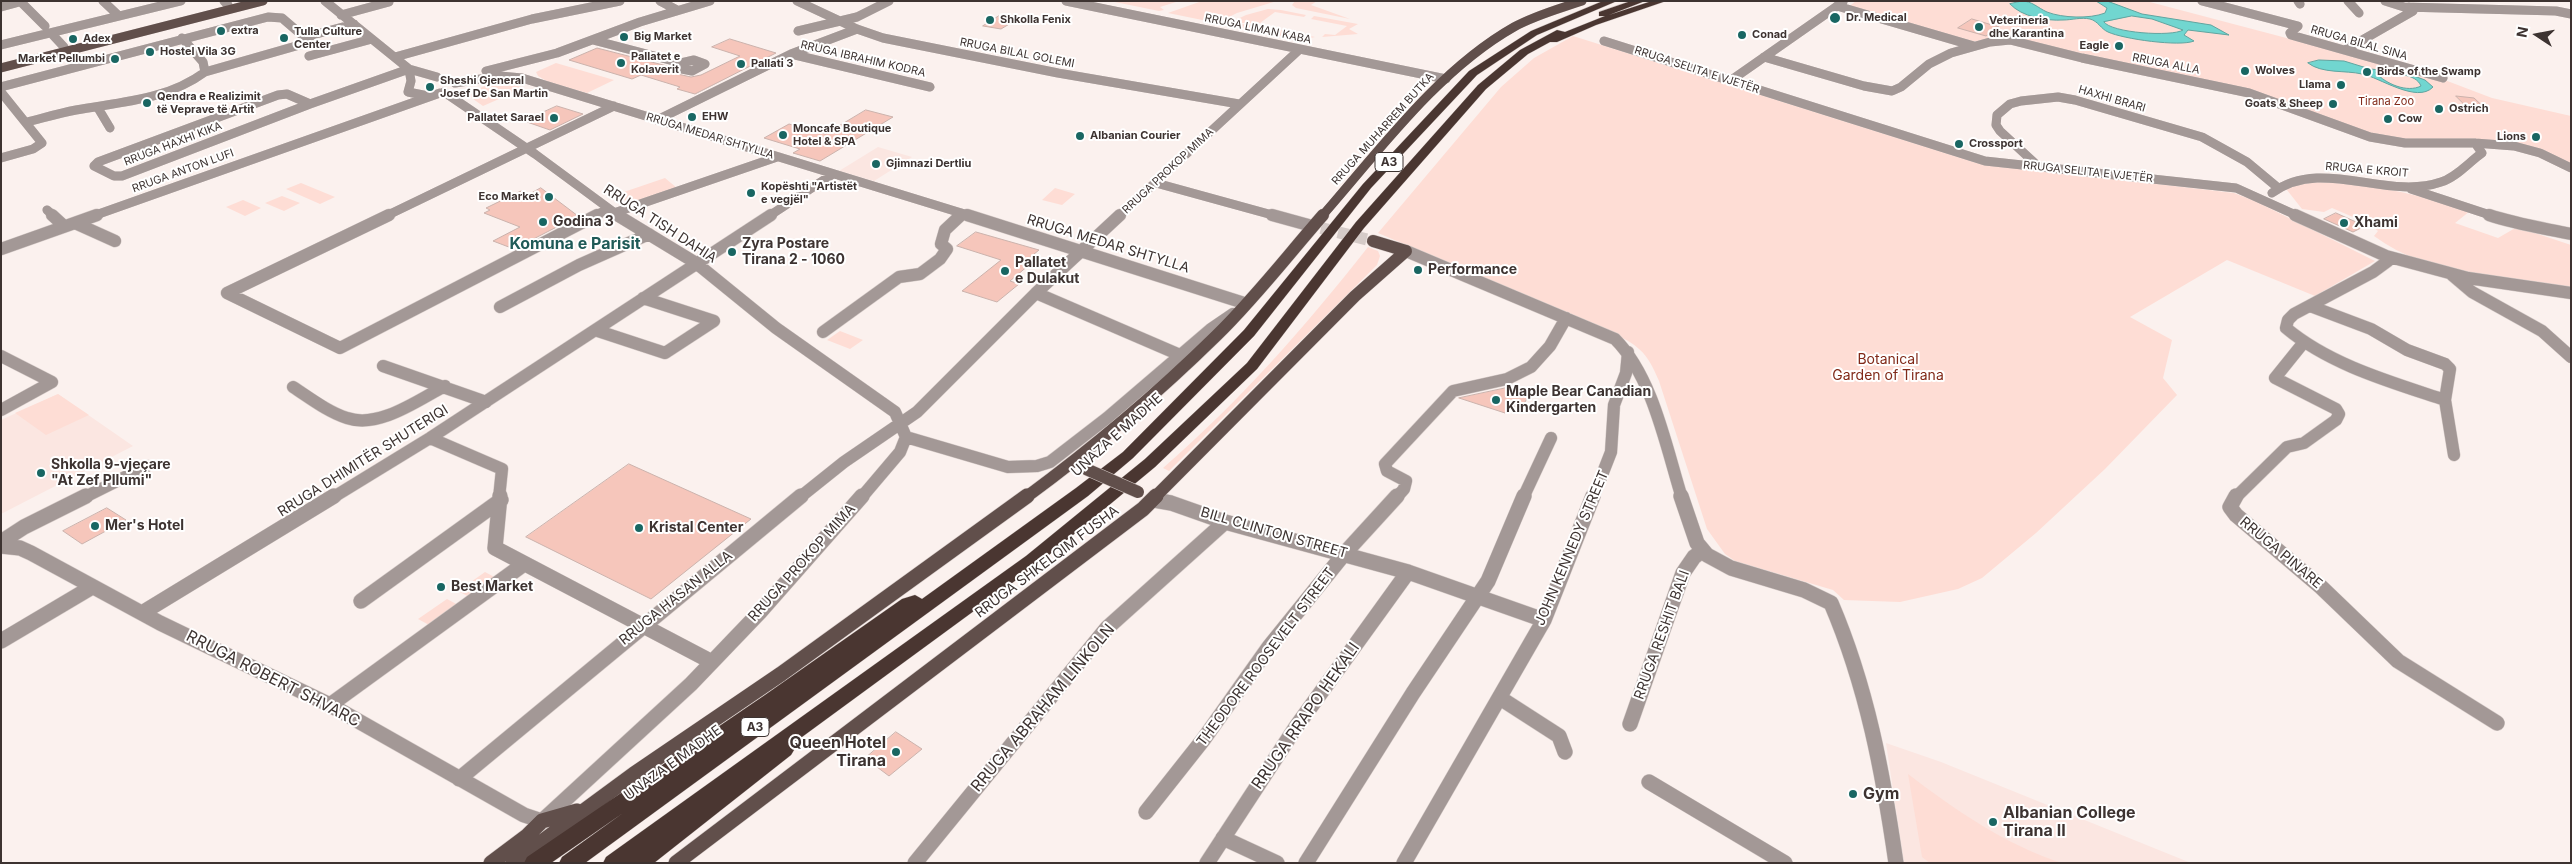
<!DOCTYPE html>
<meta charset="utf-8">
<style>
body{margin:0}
#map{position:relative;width:2572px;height:864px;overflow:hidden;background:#fbf1ee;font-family:Inter,sans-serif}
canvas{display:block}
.frame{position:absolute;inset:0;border:2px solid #3d3331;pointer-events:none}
.north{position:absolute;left:2512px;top:10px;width:50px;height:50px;-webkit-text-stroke:4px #fff;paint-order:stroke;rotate:281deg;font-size:14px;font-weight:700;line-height:20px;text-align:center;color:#3d3331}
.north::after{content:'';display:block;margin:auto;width:18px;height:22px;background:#3d3331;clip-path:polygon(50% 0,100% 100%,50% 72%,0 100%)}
</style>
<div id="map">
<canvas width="2572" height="864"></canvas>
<div class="frame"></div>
<div class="north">N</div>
</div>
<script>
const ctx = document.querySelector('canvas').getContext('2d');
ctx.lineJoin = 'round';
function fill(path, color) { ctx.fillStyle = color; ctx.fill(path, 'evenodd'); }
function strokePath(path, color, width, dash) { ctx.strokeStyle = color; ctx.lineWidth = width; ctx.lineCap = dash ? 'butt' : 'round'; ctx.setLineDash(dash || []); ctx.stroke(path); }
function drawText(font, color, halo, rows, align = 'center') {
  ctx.font = font + ' Inter,sans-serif'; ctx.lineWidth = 4; ctx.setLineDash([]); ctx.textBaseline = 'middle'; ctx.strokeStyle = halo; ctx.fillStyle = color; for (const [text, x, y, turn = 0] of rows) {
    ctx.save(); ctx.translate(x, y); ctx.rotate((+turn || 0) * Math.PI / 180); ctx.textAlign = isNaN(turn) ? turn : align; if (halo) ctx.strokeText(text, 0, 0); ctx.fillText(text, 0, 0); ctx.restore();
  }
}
fill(new Path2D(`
 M878,147L912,157L874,181L839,171Z
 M58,394L133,446L1,514V420Z
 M1886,743L1941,762L2191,863H1904Z`), '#fbe6e1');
fill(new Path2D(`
 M1110,1H1173L1176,2L1160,7L1164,10L1159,11Z
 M1202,1H1277L1237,13L1217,23L1168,13Z
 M1295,1H1317L1311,5L1350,19L1296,8L1292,5Z
 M1856,1H2146L2442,79L2492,98L2571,116V165L2533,149L2376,137L2294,107L2061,51L1981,41H1972L1847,8Z
 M1268,9L1281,10L1306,15L1304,17L1275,12L1260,23H1229L1246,15Z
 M1314,16L1358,24L1349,29L1358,34L1322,37L1325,34L1335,35L1347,26L1311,19Z
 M1241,24L1258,25L1315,37L1301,40L1226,25Z
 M1573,36L1977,163L2234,193L2255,201L2375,261L2315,296L2227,260L2130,317L2172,340L2163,378L2177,395L2105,469L2036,533L1982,578L1958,589L1900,602L1844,600L1833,590L1735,561L1725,554L1707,529L1659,381C1646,350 1638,345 1608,331L1378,233L1501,87L1534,58Z
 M556,63L614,80L587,93L550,83L538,76L536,72Z
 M499,80L524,88L483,106L466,94Z
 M665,178L677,188L629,204L618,194Z
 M2304,182C2361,180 2416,194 2470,211L2455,223L2498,238L2517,227L2571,245V288C2504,279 2430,277 2374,236L2378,231L2367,223L2332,208L2324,212L2302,209L2287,190L2282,188Z
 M301,183L335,197L320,204L286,189Z
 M1055,188L1075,194L1062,205L1042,200Z
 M282,196L300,203L284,211L265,203Z
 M243,200L261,208L245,216L226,207Z
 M1368,247L1378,251L1380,256L1377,265L1169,471L1163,468C1239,402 1306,326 1368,247Z
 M840,331L863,340L850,349L827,340Z
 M58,394L89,415L46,435L15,413Z
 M485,572L498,579L471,598L458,591Z
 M447,599L460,606L431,626L418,619Z
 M1908,774C1955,810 2006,845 2062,863H1930L1922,857Z`), '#feddd5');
const water = new Path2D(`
 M2022,1C2032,1 2038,8 2047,12C2062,18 2090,19 2105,13L2107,8L2096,1H2107L2142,14L2211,25L2229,35L2188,30L2184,35L2194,41C2180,47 2123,39 2108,32C2101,29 2098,21 2090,19C2081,17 2072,20 2063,20C2046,21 2022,17 2010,4ZM2132,16L2152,19L2183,30C2172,37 2111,33 2104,22Z
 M2319,60L2344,61L2370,69L2403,72L2425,80L2433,87C2417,104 2379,77 2362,74C2345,70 2322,74 2308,63ZM2381,72C2393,74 2416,73 2421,86C2407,93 2386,84 2376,73Z`);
fill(water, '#71d6d0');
strokePath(water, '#61a5a0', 1);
const building = new Path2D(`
 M999,16L1016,20L1001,29L983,26Z
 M1972,19L1999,27L1986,36L1958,28Z
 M730,39L776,53L695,94L677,89L680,87L641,75L632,79L569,60L597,48L671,67L673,73L691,77L701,75L740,56L712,47Z
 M2456,96L2474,98L2489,112L2470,110Z
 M557,106L583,114L550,130L524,121Z
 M866,110L893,117L820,161L793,153L800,149L764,138L789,124L825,134Z
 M541,188L578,216L514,249L493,241L520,227L484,213L490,210L486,208L521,191L529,194Z
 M2336,213L2365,226L2353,232L2324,219Z
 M976,232L1039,250L1028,259L1035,260L1010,281L1019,284L997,302L962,291L1001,260L957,246Z
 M1515,386L1532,391L1523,405L1518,403L1515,407L1509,406L1505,413L1459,398Z
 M629,464L751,519L651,599L526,537Z
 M107,508L126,520L82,544L63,531Z
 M896,732L922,749L889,776L869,761L872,759L868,756Z`);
fill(building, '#f6c6bb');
strokePath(building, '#cbb2ac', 1);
strokePath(new Path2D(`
 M1321,228L1373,241`), '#d5cbc8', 12, [12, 5.5]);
const minorFar2 = new Path2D(`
 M103,1L119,16
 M224,1L228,5
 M325,1L409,69L437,77
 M660,1L677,10
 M797,1L857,29L883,38L1058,73L1239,104
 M1066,1L1446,79
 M2202,1L2298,26L2290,33L2291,35L2443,78
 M2298,1L2300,4
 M2348,1L2359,13
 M2385,1L2404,7L2556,11L2571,14
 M21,2L45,26
 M1837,6L1974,46
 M1,7L23,1
 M341,15L389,2
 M798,31L857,17L889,1
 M51,33L64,47
 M305,37L354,24
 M182,38L203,62L205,72
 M593,40L681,63
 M1604,41L1985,161L2236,188L2298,216
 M1,45L181,1
 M2345,50L2413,11L2409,7
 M791,54L930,87
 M309,56L372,39
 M395,57L532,19L620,1
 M1764,57L1864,86L1892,91L1901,87L1929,64L1951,53L1990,42L2010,40L2082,58L2249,93L2370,137L2405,143H2475L2514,146L2540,153L2571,168
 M694,60L705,64L692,71L677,68L681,63Z
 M409,69L411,81L408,92L428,96
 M486,71L557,53L640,22L710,1
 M1730,81L1843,2
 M455,83L500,76L522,78L971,216
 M1,87L268,17L282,18L310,42
 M1,92L42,143L33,149L1,158
 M444,92L535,154L619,216
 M287,94L310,104L122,176H114L94,166L98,162L278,95Z
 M310,104L409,69
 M98,108L110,128
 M657,120L791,54L857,29
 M27,122C43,118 60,113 76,110C121,102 167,100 205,72L310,42
 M2039,167L2000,131L1996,125L1997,115L2010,104L2021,101L2058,97L2075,100L2202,137L2247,162L2277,187
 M1156,183L1276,216
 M2411,189L2493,216
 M2272,193C2322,156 2386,201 2441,182C2457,177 2469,162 2482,153L2475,143
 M47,210L54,216
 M614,213L777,157
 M93,216L440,93
 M386,216L614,106
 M594,216L608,209
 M769,216L833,174
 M959,216L962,214
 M1119,216L1300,49`);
const minorFar1 = new Path2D(`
 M52,215L64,226
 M617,215L696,263L776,328L895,412L906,437L900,452L861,498
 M967,215L1244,303
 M1272,215L1312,226
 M2295,215L2386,256L2468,278L2571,293
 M2489,215C2516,224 2543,228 2571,234
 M75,223L115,241
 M1,249L97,215
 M1406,251L1615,339C1653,377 1666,447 1682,498
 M2386,256L2388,261L2373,272L2294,314L2288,320L2286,328C2330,365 2391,382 2445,400
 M2452,275L2472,292L2542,331L2571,357
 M227,293L389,215
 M227,293L340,348L597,215
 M1036,293L1180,355
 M2310,306L2371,329L2407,350L2445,364L2450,369L2445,400L2454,455
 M500,307L579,265L649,234
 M595,330L665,353L714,321L643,298
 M823,332L899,277L920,274L940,259L947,249L941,244L945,230L961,215
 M1,356L52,382L1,410
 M383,366L486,402
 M293,387C310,398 328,412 347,418C379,429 418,400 445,386
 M906,437L1008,467L1037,466L1050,462L1107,418L1211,329L1233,314
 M430,438L502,469L499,498
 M83,498L147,466
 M332,498L430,438L771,215
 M799,498L844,462L917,412L1036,293L1120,215
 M1396,498L1404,489L1406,481L1387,471L1385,464L1453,391L1507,379L1531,367L1550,346L1566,318
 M1523,498L1551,438
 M1593,498L1611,452L1614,405L1626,373L1628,352
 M2235,498L2287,447L2304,443L2336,420L2339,414L2336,409L2275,378L2304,342`);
const minor = new Path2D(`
 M500,496L495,548L712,662
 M1681,496L1697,543L1707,555L1731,568L1804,590L1831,603C1867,687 1883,773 1896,863
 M2236,496L2230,507L2236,515L2321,587L2398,661L2497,723
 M1154,500L1171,503L1225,522L1408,572L1544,620
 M1,542L24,527L86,496
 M1,546L20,548L31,553L160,623L330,705L524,815L542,821L691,684L760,612L862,496
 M361,601L501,500
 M142,613L334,496
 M1,641L92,587
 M1500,698L1559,736L1565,752
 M330,705L524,564
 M1630,724L1683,573L1694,557L1702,551
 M459,779L801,496
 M1649,782L1785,863
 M1146,812L1203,740L1269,647L1344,554L1397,496
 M1223,838L1277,863
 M915,863L1107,628L1225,522
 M1207,863L1296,727L1408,572
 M1306,863L1413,693L1488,581L1524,496
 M1404,863L1544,620L1593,496`);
const majorFar2 = new Path2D(`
 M1,68L263,1
 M1322,216C1379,151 1438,70 1514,27C1536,15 1559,9 1582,1`);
const majorFar1 = new Path2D(`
 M1373,241L1406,251
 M1025,498C1093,448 1157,394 1217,335C1255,298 1288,255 1323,215
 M1154,498L1355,296L1406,251`);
const major = new Path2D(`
 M491,863L527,836L542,821L577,811
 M513,863L634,774L781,674L1027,496
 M676,863L1143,509L1156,496`);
const highway = new Path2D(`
 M1603,1H1617L1537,35L1477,75L1371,188L1254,336L1133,458L1088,496L585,863H559L562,857L623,813L551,863H524L527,857L765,695L902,599L915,595L922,599L1076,488L1123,452L1244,330L1363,184L1469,71L1531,31Z
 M1631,1H1645L1609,15L1652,1H1666L1596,25L1557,42H1550L1528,54L1486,89L1364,228L1257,369L1155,467L1038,564L791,745L794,750L791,755L654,863H603L606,857L1026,556L1145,459L1247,363L1356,222L1478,85L1520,50L1557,30L1565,32L1605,16H1599V12Z`);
strokePath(minorFar2, '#d5cbc8', 9);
strokePath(minorFar1, '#d5cbc8', 13);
strokePath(minor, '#d5cbc8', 16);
strokePath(majorFar2, '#d5cbc8', 9);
strokePath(majorFar1, '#d5cbc8', 13);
strokePath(major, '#d5cbc8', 16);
strokePath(highway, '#d5cbc8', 1);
strokePath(minorFar2, '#a39896', 9);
strokePath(minorFar1, '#a39896', 12);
strokePath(minor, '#a39896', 15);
strokePath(majorFar2, '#614f4b', 9);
strokePath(majorFar1, '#614f4b', 12);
strokePath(major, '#614f4b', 15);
fill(highway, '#4a3631');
const majorBridge = new Path2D(`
 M1086,469L1138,492`);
strokePath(majorBridge, '#d5cbc8', 13, []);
strokePath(majorBridge, '#614f4b', 12);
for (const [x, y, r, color] of [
 [1835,18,6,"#196662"],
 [990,20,5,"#196662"],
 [1979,27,5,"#196662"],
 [221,31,5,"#196662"],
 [1742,35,5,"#196662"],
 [624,37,5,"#196662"],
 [284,38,5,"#196662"],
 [73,39,5,"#196662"],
 [2119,46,5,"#196662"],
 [150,52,5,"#196662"],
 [115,59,5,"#196662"],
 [621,63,5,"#196662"],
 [741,64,5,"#196662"],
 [2245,71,5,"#196662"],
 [2367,72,5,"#196662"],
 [2341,85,5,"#196662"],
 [430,87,5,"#196662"],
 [147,103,5,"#196662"],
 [2333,104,5,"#196662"],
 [2439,109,5,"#196662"],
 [692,117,5,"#196662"],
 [554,118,5,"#196662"],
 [2388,119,5,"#196662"],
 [783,135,5,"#196662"],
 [1080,136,5,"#196662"],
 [2536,137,5,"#196662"],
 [1959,144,5,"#196662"],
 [876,164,5,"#196662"],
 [751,193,5,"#196662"],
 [549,197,5,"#196662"],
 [543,222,5,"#196662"],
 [2344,223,5,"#196662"],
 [732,252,5,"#196662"],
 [1418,270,5,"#196662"],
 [1005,271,5,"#196662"],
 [1496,400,5,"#196662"],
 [41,473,5,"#196662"],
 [95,526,5,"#196662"],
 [639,528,5,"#196662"],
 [441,587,5,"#196662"],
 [896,752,5,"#196662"],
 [1853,794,5,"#196662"],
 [1993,822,5,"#196662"]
]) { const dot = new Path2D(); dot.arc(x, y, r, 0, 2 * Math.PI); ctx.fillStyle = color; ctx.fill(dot); strokePath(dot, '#fff', 2); }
drawText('bold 11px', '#3d3331', '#fff', [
 ["Dr. Medical",1846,18],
 ["Shkolla Fenix",1000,20],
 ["Veterineria",1989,21],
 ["dhe Karantina",1989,34],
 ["extra",231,31],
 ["Tulla Culture",294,32],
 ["Center",294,45],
 ["Conad",1752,35],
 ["Big Market",634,37],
 ["Adex",83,39],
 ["Eagle",2109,46,"right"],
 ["Hostel Vila 3G",160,52],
 ["Pallatet e",631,57],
 ["Kolaverit",631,70],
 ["Market Pellumbi",105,59,"right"],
 ["Pallati 3",751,64],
 ["Wolves",2255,71],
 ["Birds of the Swamp",2377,72],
 ["Sheshi Gjeneral",440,81],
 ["Josef De San Martin",440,94],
 ["Llama",2331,85,"right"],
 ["Qendra e Realizimit",157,97],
 ["të Veprave të Artit",157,110],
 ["Goats & Sheep",2323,104,"right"],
 ["Ostrich",2449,109],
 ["EHW",702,117],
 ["Pallatet Sarael",544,118,"right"],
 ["Cow",2398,119],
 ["Moncafe Boutique",793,129],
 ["Hotel & SPA",793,142],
 ["Albanian Courier",1090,136],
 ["Lions",2526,137,"right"],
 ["Crossport",1969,144],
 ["Gjimnazi Dertliu",886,164],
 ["Kopështi \"Artistët",761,187],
 ["e vegjël\"",761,200],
 ["Eco Market",539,197,"right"]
], 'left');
drawText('11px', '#3d3331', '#fff', [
 ["RRUGA LIMAN KABA",1258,29,12],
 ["RRUGA BILAL SINA",2359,43,16],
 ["RRUGA BILAL GOLEMI",1017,53,11],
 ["RRUGA IBRAHIM KODRA",863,59,13],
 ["RRUGA ALLA",2166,64,11],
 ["RRUGA SELITA E VJETËR",1697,70,18],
 ["HAXHI BRARI",2112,99,16],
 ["RRUGA MUHARREM BUTKA",1383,129,-48],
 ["RRUGA MEDAR SHTYLLA",710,136,17],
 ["RRUGA HAXHI KIKA",173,144,-21],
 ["RRUGA E KROIT",2367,170,5],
 ["RRUGA ANTON LUFI",183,171,-20],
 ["RRUGA PROKOP MIMA",1168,171,-43],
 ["RRUGA SELITA E VJETËR",2088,172,6]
]);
drawText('11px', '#812918', '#fff', [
 ["Tirana Zoo",2386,102]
]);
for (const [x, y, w] of [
 [1389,162,28],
 [755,727,28]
]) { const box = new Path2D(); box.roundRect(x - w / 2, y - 9.5, w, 19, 4); ctx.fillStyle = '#fff'; ctx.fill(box); strokePath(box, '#3d3331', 1); }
drawText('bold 12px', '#3d3331', null, [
 ["A3",1389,162],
 ["A3",755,727]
]);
drawText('bold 14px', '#3d3331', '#fff', [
 ["Godina 3",553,222],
 ["Xhami",2354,223],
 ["Zyra Postare",742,244],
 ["Tirana 2 - 1060",742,260],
 ["Pallatet",1015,263],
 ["e Dulakut",1015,279],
 ["Performance",1428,270],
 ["Maple Bear Canadian",1506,392],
 ["Kindergarten",1506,408],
 ["Shkolla 9-vjeçare",51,465],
 ["\"At Zef Pllumi\"",51,481],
 ["Mer's Hotel",105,526],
 ["Kristal Center",649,528],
 ["Best Market",451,587]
], 'left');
drawText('14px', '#3d3331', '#fff', [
 ["RRUGA TISH DAHIA",660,224,33],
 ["RRUGA MEDAR SHTYLLA",1108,244,17],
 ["UNAZA E MADHE",1117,435,-42],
 ["RRUGA DHIMITËR SHUTERIQI",363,461,-32],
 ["BILL CLINTON STREET",1274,533,16],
 ["JOHN KENNEDY STREET",1572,548,-67],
 ["RRUGA PINARE",2281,553,40],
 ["RRUGA SHKELQIM FUSHA",1047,562,-37],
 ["RRUGA PROKOP MIMA",802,563,-48],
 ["RRUGA HASAN ALLA",676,598,-39],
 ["RRUGA RESHIT BALI",1662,635,-70],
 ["THEODORE ROOSEVELT STREET",1266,657,-53],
 ["UNAZA E MADHE",673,763,-36]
]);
drawText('14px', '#812918', '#fff', [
 ["Botanical",1888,360],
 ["Garden of Tirana",1888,376]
]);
drawText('bold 16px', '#1f5a57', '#fff', [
 ["Komuna e Parisit",575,244]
]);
drawText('16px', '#3d3331', '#fff', [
 ["RRUGA ROBERT SHVARC",273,679,27],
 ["RRUGA ABRAHAM LINKOLN",1043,708,-50],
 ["RRUGA RRAPO HEKALI",1306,716,-55]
]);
drawText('bold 16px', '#3d3331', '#fff', [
 ["Queen Hotel",886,743,"right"],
 ["Tirana",886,761,"right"],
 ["Gym",1863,794],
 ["Albanian College",2003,813],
 ["Tirana II",2003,831]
], 'left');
</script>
